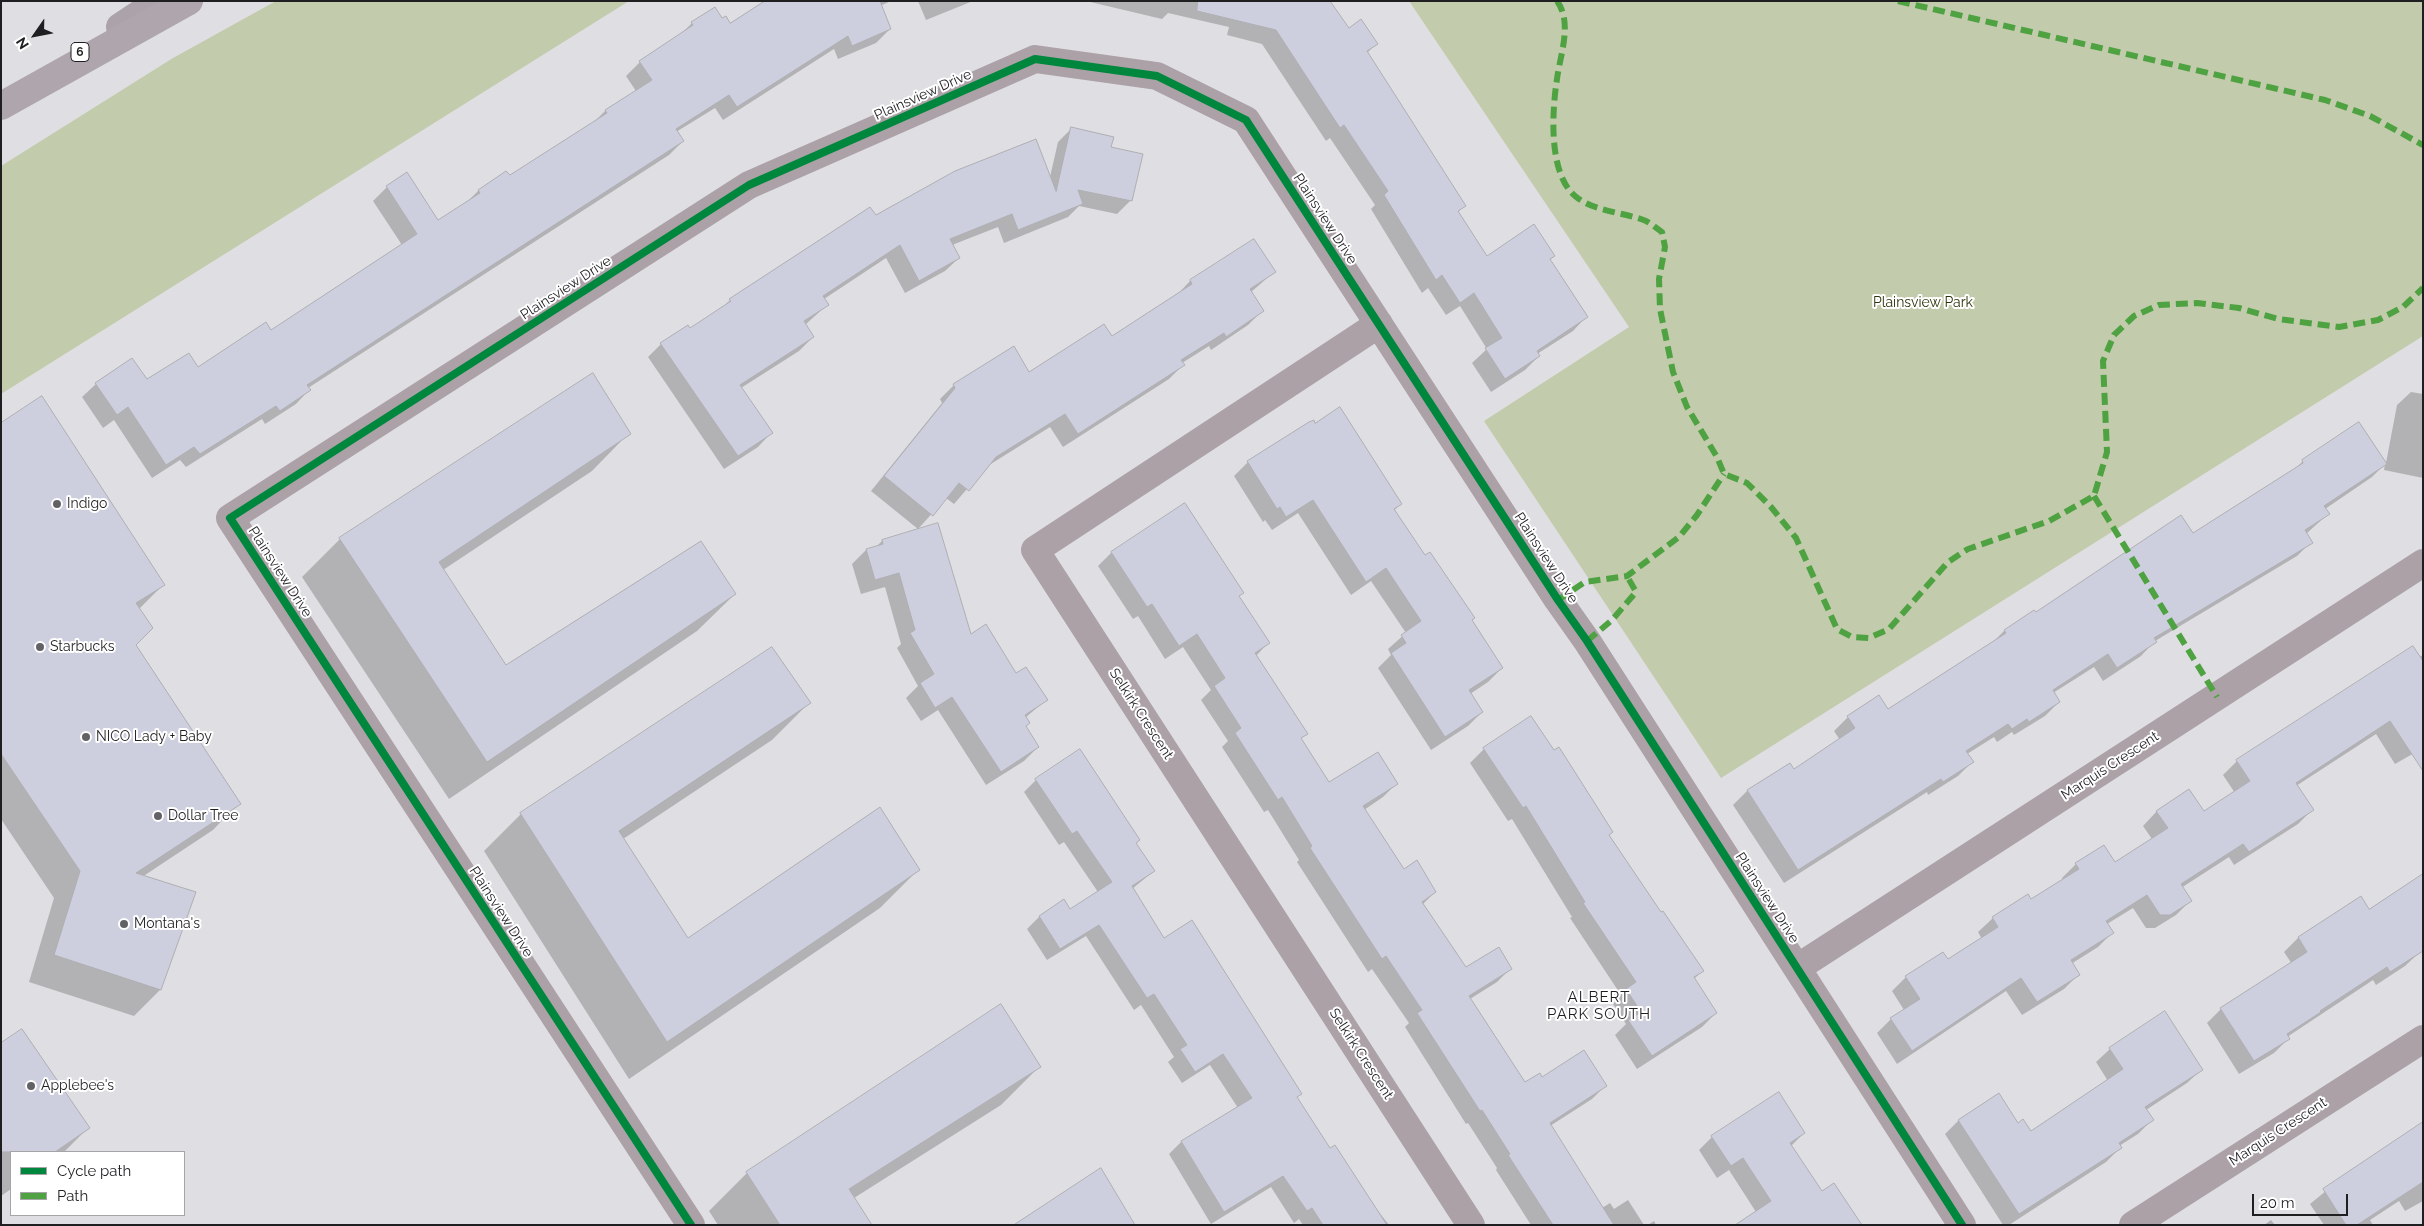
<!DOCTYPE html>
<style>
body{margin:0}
#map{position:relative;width:2424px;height:1226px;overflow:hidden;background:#dfdfe3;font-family:Raleway,sans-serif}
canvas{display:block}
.frame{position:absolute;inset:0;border:2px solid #1f1f22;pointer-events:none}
.legend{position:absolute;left:10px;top:1151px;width:175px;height:65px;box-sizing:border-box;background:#fff;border:1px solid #a5a5a7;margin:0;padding:6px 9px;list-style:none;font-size:15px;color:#1f1f22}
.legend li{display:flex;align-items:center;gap:10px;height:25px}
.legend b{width:25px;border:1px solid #a5a5a7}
.north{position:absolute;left:10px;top:10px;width:50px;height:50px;-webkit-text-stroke:4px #fff;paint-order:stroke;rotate:237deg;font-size:14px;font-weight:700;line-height:20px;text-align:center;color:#1f1f22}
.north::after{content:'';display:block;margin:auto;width:18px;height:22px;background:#1f1f22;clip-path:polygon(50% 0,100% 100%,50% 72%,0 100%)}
.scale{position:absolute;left:2252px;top:1194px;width:96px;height:22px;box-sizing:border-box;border:2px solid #1f1f22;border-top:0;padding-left:6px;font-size:15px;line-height:18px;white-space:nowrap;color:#1f1f22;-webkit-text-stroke:4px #fff;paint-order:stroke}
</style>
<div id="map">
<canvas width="2424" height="1226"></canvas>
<div class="frame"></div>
<ul class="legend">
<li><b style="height:6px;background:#00873e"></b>Cycle path</li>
<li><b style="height:6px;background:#4fa241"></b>Path</li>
</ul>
<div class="north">N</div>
<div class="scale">20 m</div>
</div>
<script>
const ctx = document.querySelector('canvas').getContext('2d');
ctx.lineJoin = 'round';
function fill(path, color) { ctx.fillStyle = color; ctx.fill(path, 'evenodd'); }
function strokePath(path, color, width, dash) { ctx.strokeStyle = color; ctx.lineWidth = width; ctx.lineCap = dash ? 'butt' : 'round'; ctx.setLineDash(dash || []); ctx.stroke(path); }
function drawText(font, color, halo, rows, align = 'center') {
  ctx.font = font + ' Raleway,sans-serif'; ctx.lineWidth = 4; ctx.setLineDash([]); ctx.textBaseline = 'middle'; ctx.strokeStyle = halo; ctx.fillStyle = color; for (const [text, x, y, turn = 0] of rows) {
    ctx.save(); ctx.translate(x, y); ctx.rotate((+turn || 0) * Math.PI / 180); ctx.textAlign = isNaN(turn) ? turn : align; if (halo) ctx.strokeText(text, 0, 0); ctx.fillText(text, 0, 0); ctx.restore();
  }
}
fill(new Path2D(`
 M276,1H629L1,394V166L173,58Z
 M1409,1H2423V336L1721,778L1484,421L1629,327Z`), '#c2cbab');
fill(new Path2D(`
 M793,1H891L880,6L890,29L876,43L838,59L834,49L723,120L715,108L676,132L683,141L669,155L308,388L309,390L296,404L265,424L262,419L186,467L180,460L152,478L114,420L103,428L82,397L96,384L147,381L198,369L271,332L402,245L373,201L387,187L438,221L466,203L478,191L509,177L592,124L605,111L636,91L626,76L640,62L681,34L692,23L722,20L730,25Z
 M918,1H973L926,20Z
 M1086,1H1283L1377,43L1367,53L1464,206L1458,212L1487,258L1554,256L1549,260L1586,317L1573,331L1537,354L1539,356L1525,370L1491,392L1472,363L1487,349L1460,306L1446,315L1428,288L1422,293L1371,209L1375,205L1330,138L1326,141L1262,44L1227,35L1229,27L1168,13L1162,19Z
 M1071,129L1110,148L1131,200L1117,214L1079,206L1068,217L1004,243L998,227L952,245L959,258L945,271L905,293L886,258L824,299L827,305L805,325L813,337L799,351L741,388L771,433L758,447L724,469L648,357L661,344L690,330L720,310L730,300L875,217L1050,177L1058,142Z
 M1254,240L1274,272L1250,293L1262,311L1248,325L1211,350L1209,346L1182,363L1183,365L1169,379L1063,447L1050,427L986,467L954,504L946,498L918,529L871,491L942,403L940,399L954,385L1029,373L1111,338L1176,296L1190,281Z
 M592,374L629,433L592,471L443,570L506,667L735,594L697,631L449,799L302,577L340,539Z
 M2411,392L2423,394V478L2384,470L2385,464L2372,477L2325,509L2328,514L2306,534L2311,542L2297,556L2155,641L2141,656L2103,681L2094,667L2053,693L2059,702L2045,716L2014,735L2012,732L1997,742L1994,737L1967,754L1972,762L1958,776L1928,795L1927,792L1784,883L1733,805L1747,791L1789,764L1794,771L1840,740L1834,731L1848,717L1888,711L1992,643L2004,631L2193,534L2295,469L2303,461L2386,463L2397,405Z
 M1310,423L1400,504L1394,511L1502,668L1488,682L1470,694L1482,712L1468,726L1431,750L1378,668L1391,655L1388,649L1406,633L1371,581L1351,595L1298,513L1272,530L1265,520L1263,522L1234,476L1248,462Z
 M1,424L163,585L139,609L135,644L239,803L213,830L142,877L194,893L160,990L134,1016L29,982L54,898L1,819Z
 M937,525L970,636L1046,700L1025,718V727L1038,747L1024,761L986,785L938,710L921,721L906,698L918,686L897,648L901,644L885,587L861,594L852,564L866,550L876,547L882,541Z
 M1111,553L1238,597L1268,643L1256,656L1306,733L1300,739L1328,784H1396L1383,797L1364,810L1403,870L1435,892L1422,905L1465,969H1510L1497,982L1470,999L1525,1084L1542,1079L1605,1086L1592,1099L1550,1126L1602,1208L1610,1203L1614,1209L1628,1200L1644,1225H1531L1496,1170L1497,1168L1468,1123L1466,1124L1405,1027L1409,1023L1372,969L1368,972L1297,862L1299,860L1268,810L1264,812L1222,747L1228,741L1201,700L1211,690L1183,647L1165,659L1138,616L1133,619L1098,566Z
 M2423,655V748L2395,764L2376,734L2296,786L2312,810L2298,824L2234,865L2229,857L2181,888L2190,901L2176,915L2155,928H2146L2133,908L2107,924L2112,933L2098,947L2071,964L2078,975L2064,989L2022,1015L2006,991L1897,1064L1877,1033L1891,1019L1904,1010L1892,991L1906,977L1948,961L1982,939L1978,932L1993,918L2027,895L2031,901L2063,881L2062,878L2076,864H2114L2152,839L2143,826L2157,811L2203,813L2235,793L2223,775L2237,761Z
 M809,703L772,740L623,839L687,940L918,870L880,908L629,1079L484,851L521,814Z
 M1484,749L1608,836L1661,914L1703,970L1694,979L1716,1013L1702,1027L1637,1069L1615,1035L1626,1024L1613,1004L1621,995L1570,918L1572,917L1512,819L1508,821L1470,763Z
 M1036,780L1135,843L1154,871L1132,889L1164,940L1301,1093L1296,1098L1330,1150L1389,1225H1303L1299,1219L1294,1223L1271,1187L1211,1224L1169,1154L1181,1142L1238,1108L1210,1065L1182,1083L1168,1062L1174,1057L1141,1005L1134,1010L1086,936L1047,960L1027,929L1039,917L1064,901L1070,910L1098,892L1064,842L1059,845L1024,792Z
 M2361,898L2369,911L2420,952L2405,966L2376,985L2373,980L2287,1037L2288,1039L2274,1053L2239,1074L2207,1023L2221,1009L2292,964L2284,952L2298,938Z
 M1,1045L88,1128L64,1152H11V1189L1,1196Z
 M2110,1049L2201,1070L2187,1083L2146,1110L2152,1120L2138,1134L2119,1146L2120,1148L2106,1162L2009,1225H2003L1945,1134L1959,1120L2018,1124L2031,1133L2108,1081L2096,1062Z
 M1039,1067L1001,1105L854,1198L870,1225H718L709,1211L747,1173Z
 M2423,1123V1201L2405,1211L2399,1201L2370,1220L2373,1225H2324L2310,1204L2349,1172Z
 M1804,1133L1791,1146L1821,1193L1756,1212L1729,1170L1717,1178L1699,1150L1712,1137Z
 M2271,1220L2275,1225H2264Z
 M1654,1221L1656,1225H1648Z`), '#0003');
const building = new Path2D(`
 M765,1H880L891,29L852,46L848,36L737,107L729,95L676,129L684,141L307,385L311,390L280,411L276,406L200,454L194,447L166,465L128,407L117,415L95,383L132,358L147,379L189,353L198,367L266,322L271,330L417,234L386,186L407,172L438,220L480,193L478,190L506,171L510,175L607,113L605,110L652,80L639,61L693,25L691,22L715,7L722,18L726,16L730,23Z
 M1198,1H1330L1349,28L1361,19L1378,44L1367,51L1466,206L1458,211L1487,256L1534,224L1555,256L1550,259L1588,317L1537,351L1540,356L1505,379L1485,348L1502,338L1474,293L1460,303L1442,275L1436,280L1384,195L1388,191L1344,125L1340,128L1276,30L1197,11Z
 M1071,127L1114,137L1111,147L1143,154L1132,201L1078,190L1083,204L1018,230L1012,214L950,239L960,258L919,281L900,245L823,296L829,305L804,321L814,337L740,385L773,433L738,456L660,343L688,325L690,328L731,301L729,299L870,207L876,215L955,171L1036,139L1056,191Z
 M1254,239L1276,272L1250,289L1264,311L1226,337L1224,333L1181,360L1185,365L1078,434L1065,414L996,457L969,491L959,483L933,516L884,476L955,388L953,384L1014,346L1029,372L1104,324L1112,336L1192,284L1190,280Z
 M593,373L631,434L439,562L506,665L701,541L736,594L487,762L339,538Z
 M42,396L165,585L136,603L153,628L136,645L241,804L136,873L196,892L161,990L54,955L80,871L1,754V423Z
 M1340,407L1402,504L1394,509L1425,555L1430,552L1475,618L1472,620L1503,668L1469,690L1483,712L1445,737L1391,653L1406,643L1401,635L1421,621L1386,568L1366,582L1313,500L1286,517L1280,507L1277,509L1247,461L1309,422L1314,420L1315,423Z
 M2359,422L2387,464L2324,506L2330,514L2305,530L2313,543L2154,638L2157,642L2117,668L2108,654L2053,690L2060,702L2029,722L2027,719L2012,729L2008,724L1966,751L1974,762L1943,782L1941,779L1798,870L1747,790L1790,763L1794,769L1855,728L1847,716L1879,695L1888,709L2006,633L2004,630L2034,610L2036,612L2181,515L2193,533L2303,463L2302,460Z
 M1185,503L1244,593L1239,596L1270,643L1255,653L1308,734L1301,738L1329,782L1378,752L1398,784L1363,806L1404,869L1417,860L1436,892L1422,902L1466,967L1499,947L1512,969L1469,996L1525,1082L1540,1073L1542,1077L1584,1050L1607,1086L1550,1123L1614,1225H1553L1508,1155L1510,1154L1482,1110L1480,1111L1417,1013L1422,1010L1386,956L1382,959L1310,848L1312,846L1282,797L1278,800L1235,733L1241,728L1214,686L1225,678L1197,634L1179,646L1152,604L1147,607L1111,552Z
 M938,523L971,634L986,624L1016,673L1026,667L1048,700L1025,715L1030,723L1026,726L1039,747L1001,772L952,697L935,708L920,683L934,674L910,633L915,630L899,573L875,580L866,549L883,544L882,540Z
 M2413,646L2423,661V771L2390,721L2296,783L2314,810L2249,852L2243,844L2181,884L2192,901L2170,915H2160L2147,895L2106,921L2114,933L2071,960L2080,975L2037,1002L2021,978L1912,1051L1890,1018L1920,999L1905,976L1943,952L1948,959L1998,927L1992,917L2028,894L2031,899L2079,869L2075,863L2104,845L2115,862L2168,828L2156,811L2189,789L2204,811L2250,781L2236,760Z
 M772,647L811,703L619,831L688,938L880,807L920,870L667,1042L520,813Z
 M1531,716L1554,750L1559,747L1613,832L1609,835L1661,912L1663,911L1704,971L1694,977L1717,1013L1652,1056L1628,1020L1641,1012L1626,989L1636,982L1583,903L1585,902L1526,806L1523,808L1483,748Z
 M1080,749L1140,840L1136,843L1155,871L1132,886L1164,938L1192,920L1302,1094L1297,1097L1330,1148L1335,1145L1387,1225H1323L1312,1208L1307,1211L1283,1176L1224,1212L1181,1141L1252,1098L1223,1054L1195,1072L1180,1049L1187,1045L1154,994L1147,998L1099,925L1060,949L1039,916L1064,899L1070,909L1112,882L1077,831L1072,834L1035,779Z
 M2423,874V951L2390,972L2387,967L2320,1011L2321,1012L2287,1034L2290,1039L2254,1061L2220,1008L2307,952L2298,937L2361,896L2369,909Z
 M1001,1004L1041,1067L849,1189L872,1225H780L746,1172Z
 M2165,1011L2203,1070L2145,1107L2154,1120L2119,1143L2122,1148L2019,1214L1958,1120L1999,1093L2018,1123L2023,1119L2031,1131L2123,1069L2109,1048Z
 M22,1029L90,1128L55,1152H1V1043Z
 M1779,1092L1805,1133L1790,1143L1822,1191L1834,1183L1862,1225H1735L1771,1201L1743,1158L1731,1166L1711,1136Z
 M2423,1122V1182L2357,1225H2346L2323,1189Z
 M1101,1168L1135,1225H1014Z`);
fill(building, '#cdcede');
strokePath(building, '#aeafb2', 1);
strokePath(new Path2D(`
 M1379,324L1035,550L1471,1225
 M1797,968L2423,563
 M691,1225L230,518L749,185L1035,59L1157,76L1246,120L1558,600L1587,641L1962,1225
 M2133,1225L2423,1039`), '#aba1a7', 28);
strokePath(new Path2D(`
 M120,27L159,1`), '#aca3aa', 28);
strokePath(new Path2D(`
 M1,106L189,1`), '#afa5ad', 28);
strokePath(new Path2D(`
 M1557,1C1573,23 1560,55 1557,79C1552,111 1548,173 1575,196C1594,212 1624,212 1646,221C1652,224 1657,229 1662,232L1665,247L1659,279L1660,309L1673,372L1687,407L1717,457L1724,474L1747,483L1771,507L1796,538L1837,629L1852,637L1869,638L1889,629L1948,562L1968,549L2049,521L2094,496L2107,452L2103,361L2114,335L2134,316L2159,305L2197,303L2239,308L2278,319L2339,327L2378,320L2403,307L2423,288
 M1898,1L2325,100L2370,116L2423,145
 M2094,496L2217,697
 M1558,600L1585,582L1627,576L1679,537L1697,515L1724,474
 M1587,641L1612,620L1636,592L1627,576`), '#4fa241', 6, [12, 6]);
strokePath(new Path2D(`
 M691,1225L230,518L749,185L1035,59L1157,76L1246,120L1558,600L1587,641L1962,1225`), '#00873e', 8);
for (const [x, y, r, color] of [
 [57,504,5,"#626266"],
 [40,647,5,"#626266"],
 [86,737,5,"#626266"],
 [158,816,5,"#626266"],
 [124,924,5,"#626266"],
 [31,1086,5,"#626266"]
]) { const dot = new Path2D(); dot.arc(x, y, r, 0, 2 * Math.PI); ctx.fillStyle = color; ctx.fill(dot); strokePath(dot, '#fff', 2); }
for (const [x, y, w] of [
 [80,52,18]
]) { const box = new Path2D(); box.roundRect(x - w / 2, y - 9.5, w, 19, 4); ctx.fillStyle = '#fff'; ctx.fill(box); strokePath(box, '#1f1f22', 1); }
drawText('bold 12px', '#1f1f22', null, [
 ["6",80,52]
]);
drawText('14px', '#1f1f22', '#fff', [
 ["Plainsview Drive",923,95,-24],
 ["Plainsview Drive",1325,219,57],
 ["Plainsview Drive",566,288,-33],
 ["Plainsview Drive",1546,558,57],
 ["Plainsview Drive",280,572,57],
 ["Selkirk Crescent",1141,714,57],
 ["Marquis Crescent",2110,766,-33],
 ["Plainsview Drive",1767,898,57],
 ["Plainsview Drive",501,912,57],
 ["Selkirk Crescent",1361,1054,57],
 ["Marquis Crescent",2278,1132,-33]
]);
drawText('14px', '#2c340a', '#fff', [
 ["Plainsview Park",1923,303]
]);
drawText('14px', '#1f1f22', '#fff', [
 ["Indigo",67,504],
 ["Starbucks",50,647],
 ["NICO Lady + Baby",96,737],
 ["Dollar Tree",168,816],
 ["Montana's",134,924],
 ["Applebee's",41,1086]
], 'left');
ctx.letterSpacing = '1px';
drawText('15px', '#1f1f22', '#fff', [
 ["ALBERT",1599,997],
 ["PARK SOUTH",1599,1014]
]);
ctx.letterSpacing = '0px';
</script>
